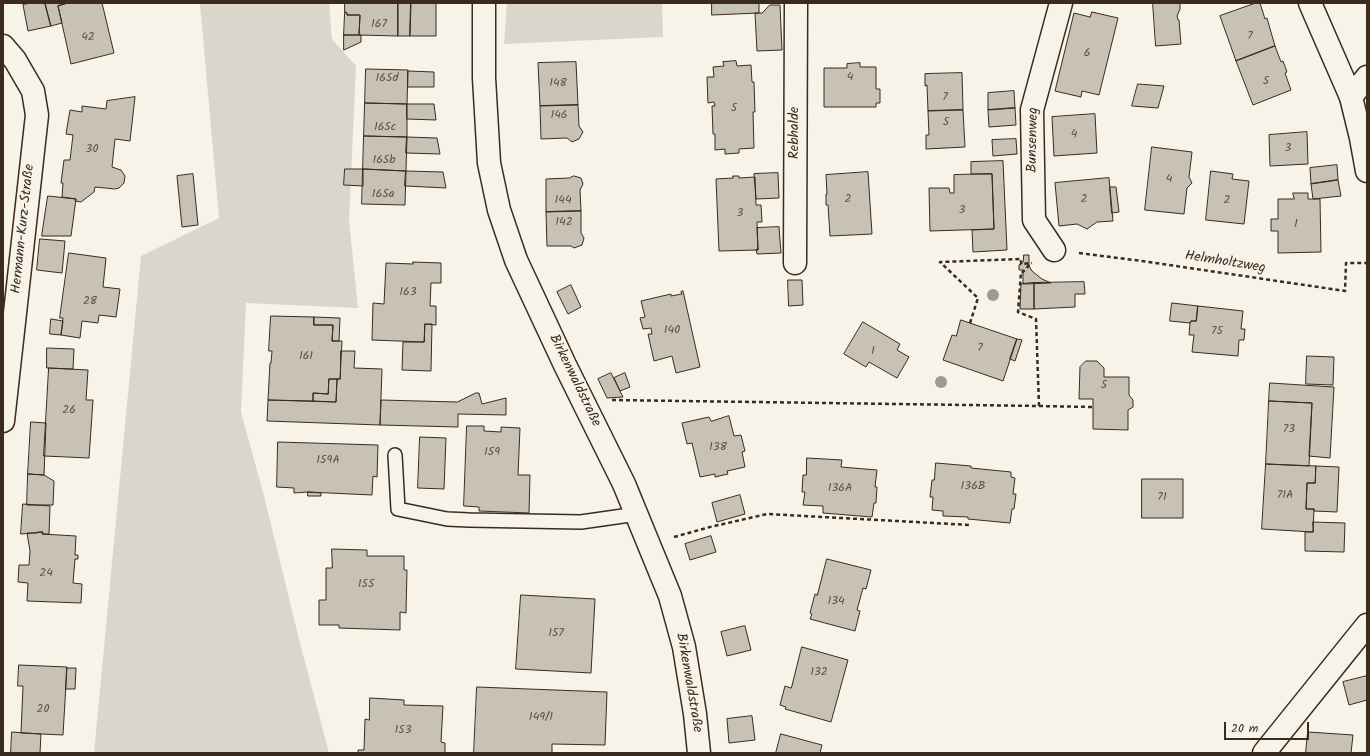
<!DOCTYPE html>
<meta charset="utf-8">
<style>
body{margin:0}
#map{position:relative;width:1370px;height:756px;overflow:hidden;background:#f7f3e8;font-family:Kalam,sans-serif}
canvas{display:block}
.frame{position:absolute;inset:0;border:4px solid #3b2a1e;pointer-events:none}
.scale{position:absolute;left:1224px;top:722px;width:85px;height:18px;box-sizing:border-box;border:2px solid #3b2a1e;border-top:0;padding-left:5px;font-size:12px;line-height:14px;white-space:nowrap;color:#3b2a1e;-webkit-text-stroke:3px #f7f3e8;paint-order:stroke}
</style>
<div id="map">
<canvas width="1370" height="756"></canvas>
<div class="frame"></div>
<div class="scale">20 m</div>
</div>
<script>
const ctx = document.querySelector('canvas').getContext('2d');
ctx.lineJoin = 'round';
function fill(path, color) { ctx.fillStyle = color; ctx.fill(path, 'evenodd'); }
function strokePath(path, color, width, dash) { ctx.strokeStyle = color; ctx.lineWidth = width; ctx.lineCap = dash ? 'butt' : 'round'; ctx.setLineDash(dash || []); ctx.stroke(path); }
function drawText(font, color, halo, rows, align = 'center') {
  ctx.font = font + ' Kalam,sans-serif'; ctx.lineWidth = 3; ctx.setLineDash([]); ctx.textBaseline = 'middle'; ctx.strokeStyle = halo; ctx.fillStyle = color; for (const [text, x, y, turn = 0] of rows) {
    ctx.save(); ctx.translate(x, y); ctx.rotate((+turn || 0) * Math.PI / 180); ctx.textAlign = isNaN(turn) ? turn : align; if (halo) ctx.strokeText(text, 0, 0); ctx.fillText(text, 0, 0); ctx.restore();
  }
}
fill(new Path2D(`
 M200,3H329L332,39L356,66L349,220L358,308L246,303L241,412L264,496L300,643L329,753H94L141,256L219,218Z
 M507,3H662L663,37L504,44Z`), '#dbd6cb');
const building = new Path2D(`
 M31,3H45L51,26L28,31L23,5Z
 M45,3H68L58,6L62,23L51,26Z
 M68,3H102L114,53L71,64L58,6Z
 M345,3H398V36L359,35L360,15H347V13L345,12Z
 M398,3H411L410,36H398Z
 M411,3H436V36H410Z
 M712,3H759V13L712,15Z
 M1153,3H1180V9L1177,16L1178,20H1179L1181,44L1156,46Z
 M1256,3H1260L1265,19L1267,18L1275,46L1236,61L1220,16Z
 M770,5H780L782,50L757,51L755,13H762Z
 M345,12L347,13V15H360L359,35H344Z
 M1092,12L1118,18L1099,95L1082,91L1081,97L1055,91L1074,13L1090,17Z
 M344,35H361V42L344,50Z
 M1275,46L1281,62L1283,61L1287,72L1285,73L1291,90L1253,105L1236,61Z
 M736,61L737,66L751,65L752,82H754L755,112H753L754,148L739,149V153L725,154V149L715,150V134H713L712,106H715L714,102L708,103L707,77H714L713,67L724,66L723,62Z
 M576,62L578,105L540,106L538,63Z
 M860,63V67H876V89H880V103H876V107H824V68H847V64Z
 M366,69L408,70L407,104L365,103Z
 M408,71L434,72V87H408Z
 M962,73L963,110L928,111L927,85L925,86V74Z
 M1138,84L1164,86L1158,108L1132,106Z
 M1014,91L1015,108L988,110V93Z
 M135,97L130,141L115,139L112,167L121,170L125,176L124,183L119,188L115,189L95,187L94,192L81,202L75,201L76,199L62,197L63,183H61L64,160H70L73,135L66,134L70,110L82,112V106L106,109L107,101Z
 M365,103L407,104V137L364,136Z
 M407,104H434L436,120L407,119Z
 M578,105L579,126L583,132L579,139L572,142L567,138L541,139L540,106Z
 M1015,108L1016,125L989,127L988,110Z
 M963,110L965,147L926,149V135H929L928,111Z
 M1095,114L1097,153L1054,156L1052,117Z
 M1307,132L1308,164L1270,166L1269,135Z
 M364,136L407,137L406,171L363,169Z
 M407,137L437,138L440,154L406,153Z
 M1016,139L1017,154L993,156L992,140Z
 M1152,147L1192,152L1189,177L1192,183L1187,188L1184,214L1145,210Z
 M1003,161L1007,250L973,252L972,230L994,229L992,174H971V162Z
 M1337,165L1338,180L1311,184L1310,168Z
 M345,169H363V186L344,185Z
 M363,169L406,171L405,205L362,204Z
 M406,171L443,172L446,188L405,186Z
 M1211,171L1233,174L1232,179L1249,181L1244,224L1206,220Z
 M868,172L872,234L830,236L828,205H826V194H827L826,175Z
 M778,173L779,198L756,199L754,174Z
 M193,174L198,225L182,227L177,176Z
 M992,174L994,229L930,231L929,188H949L950,193H954V175Z
 M574,176L581,178L583,184L580,190L581,211L546,212V179L569,178Z
 M733,176H739V178L755,177L756,205H761L762,222H757L758,250L719,251L716,179L733,178Z
 M1109,178L1113,221L1097,222L1087,229L1077,224L1059,226L1055,183Z
 M1338,180L1341,196L1313,199L1311,184Z
 M1110,187H1116L1119,212L1112,213Z
 M1293,193H1308V199H1320L1321,252L1278,253V231H1271V219H1278V199H1294Z
 M48,196L76,199L71,236H42Z
 M581,211V233L584,238L582,245L574,248L571,246H547L546,212Z
 M779,227L781,253L757,254L756,249L758,250L757,228Z
 M40,239L65,241L62,273L37,270Z
 M69,253L106,258L103,287L120,289L116,317L99,315L98,323L82,321L80,338L61,335L63,318H60Z
 M1024,255H1029V266L1032,271L1042,279L1051,283L1023,284V270H1019V265L1023,262Z
 M413,262L441,263V283H431L430,306H436V325L425,324L424,342L372,340L373,303L384,304L386,263L413,264Z
 M788,280H802L803,305L789,306Z
 M1084,282L1085,294H1075V307L1034,309V283Z
 M1034,283V309H1020L1021,284Z
 M571,285L581,307L568,314L557,292Z
 M683,291L700,367L676,373L672,356L654,361L648,334H652L651,328L643,329L640,318L645,317L641,301L671,294V296L682,294L681,292Z
 M1172,303L1198,306L1196,321H1191L1190,323L1170,321Z
 M1198,306L1243,311L1241,329H1245L1244,340H1239L1238,356L1192,352L1194,335H1189L1190,323L1191,321H1196Z
 M271,316L314,317V325H333L332,341H342L340,379H329L328,394L313,393V401L268,400L270,363H271L272,351H269Z
 M314,317L340,318L339,341H332L333,325H314Z
 M51,319L63,321L61,335L50,334Z
 M961,320L1017,339L1003,381L943,360L952,335L956,336Z
 M863,322L900,344L897,350L909,357L897,378L869,362L866,367L844,354Z
 M425,324H432L431,371L402,370L403,342H424Z
 M1017,339L1022,340L1015,361L1010,359Z
 M47,348L74,349L73,369L47,368Z
 M341,351H355L354,368L382,369L380,425L267,421L268,400L336,402L337,379H340Z
 M1307,356L1334,357L1333,385L1306,384Z
 M1086,361H1097L1104,368V377H1129V395L1133,400V407L1128,410V430L1093,429V399H1079L1080,367Z
 M49,368L88,370L86,400H93L89,458L44,456Z
 M611,373L623,397L607,398L598,379Z
 M625,373L630,387L620,391L614,378Z
 M329,379H337L336,402L313,401V393L328,394Z
 M1270,383L1334,387L1330,458L1309,456L1312,403L1269,401Z
 M476,393H479L482,404L506,398V415L458,414V427L380,425L381,400L457,402Z
 M1269,401L1312,403L1309,466L1266,464Z
 M729,416L734,436L741,435L745,451L742,452L745,467L727,471L728,474L715,477V474L700,477L692,443L687,444L682,423L709,417L711,421Z
 M31,422L46,423L44,475L28,474Z
 M467,426H484V431L501,432V427L520,428L518,475H530L529,513L479,511V507L464,506Z
 M420,437L446,438L444,489L418,488Z
 M278,442L378,445L377,477L373,476L372,495L308,492L294,493V488L277,487Z
 M807,458L842,460L841,467L877,470L875,487H877L876,503H874L872,517L823,513V506L803,505L805,492H802L803,475H806Z
 M936,463L971,466V468L1011,472V477L1015,478L1013,494H1016L1014,509H1012L1010,523L968,519V517L943,516V511L932,510L933,497H930L932,480H934Z
 M1266,464L1316,466L1315,483H1307L1306,509H1314L1313,532L1262,529Z
 M1316,466L1339,467L1337,512L1314,511V509H1306L1307,483H1315Z
 M28,474L44,475L54,481L53,505H27Z
 M1142,479H1183V518H1142Z
 M308,492L321,493V496H308Z
 M740,495L745,514L717,522L712,503Z
 M23,504L50,506L49,534H42L43,532L21,534Z
 M1313,522L1345,523L1344,552L1305,551V532H1313Z
 M38,532H43L42,534L76,536L75,555H78V559H75L73,583L82,584L81,603L27,601L28,583L18,582L19,565H29L30,551L27,533H37Z
 M711,536L716,552L690,560L685,544Z
 M332,549L367,550V556H404V570H407L406,613L400,612V630L339,628V625H319V600H326V568H332Z
 M827,559L871,570L866,589L863,588L857,610L860,611L855,631L810,619L812,614L810,613L815,594L817,595Z
 M521,595L595,599L591,673L516,669Z
 M745,626L751,650L727,656L721,632Z
 M802,647L848,660L831,722L785,709L786,707L780,705L785,686L791,688Z
 M19,665L67,667L63,735L21,733L23,686H18Z
 M67,668H76L75,689H66Z
 M1367,676V700L1349,705L1343,682Z
 M477,687L607,692L605,745L552,744V753H474Z
 M370,698L404,700V705L443,706L441,742L445,743V753H358V750H364L365,719L369,720Z
 M752,716L755,740L729,743L727,719Z
 M12,732L41,734L40,753H11Z
 M1308,732L1353,735L1351,753H1306Z
 M781,734L822,745L820,753H776Z`);
fill(building, '#c8c1b6');
strokePath(building, '#3b2a1e', 1);
const service = new Path2D(`
 M395,455L398,509L447,519L469,520L581,522L637,514`);
const minor = new Path2D(`
 M3,46L15,60L33,91L37,115L3,421
 M1351,97L1367,77
 M1054,250L1034,220L1032,110L1061,3
 M795,263L796,3
 M1264,753L1367,625`);
const tertiary = new Path2D(`
 M484,3V78L489,163L499,210L516,260L565,365L624,484L670,596L684,647L695,714L699,753
 M1310,3L1351,97L1361,138L1367,171`);
strokePath(service, '#3b2a1e', 16);
strokePath(minor, '#3b2a1e', 25);
strokePath(tertiary, '#3b2a1e', 25);
strokePath(new Path2D(`
 M1079,253L1142,261L1345,291L1346,263H1367
 M970,323L978,298L940,262L1021,259V264L1032,263
 M612,400L1039,406L1036,319L1018,312L1021,272H1023L1031,263
 M1039,406L1093,407
 M674,537L710,527L767,514L971,525`), '#3b2a1e', 2.5, [4, 3]);
strokePath(service, '#f7f3e8', 13);
strokePath(minor, '#f7f3e8', 22);
strokePath(tertiary, '#f7f3e8', 22);
ctx.fillStyle = '#a1978c';
for (const [x, y] of [
 [993,295],
 [941,382]
]) { ctx.beginPath(); ctx.arc(x, y, 6, 0, 2 * Math.PI); ctx.fill(); }
drawText('12px', '#5e5044', null, [
 ["167",379,25],
 ["7",1250,37],
 ["42",88,38],
 ["6",1087,54],
 ["4",850,78],
 ["165d",387,79],
 ["5",1266,82],
 ["148",558,84],
 ["7",945,98],
 ["5",734,109],
 ["146",559,116],
 ["5",946,123],
 ["165c",385,128],
 ["4",1074,135],
 ["3",1288,149],
 ["30",92,150],
 ["165b",384,161],
 ["4",1169,180],
 ["165a",383,195],
 ["2",848,200],
 ["2",1084,200],
 ["144",563,201],
 ["2",1227,201],
 ["3",962,211],
 ["3",740,214],
 ["142",564,223],
 ["1",1296,225],
 ["163",408,293],
 ["28",90,302],
 ["140",672,331],
 ["75",1217,332],
 ["7",980,349],
 ["1",873,352],
 ["161",306,357],
 ["5",1104,386],
 ["26",69,411],
 ["73",1289,430],
 ["138",718,448],
 ["159",492,453],
 ["159A",328,461],
 ["136B",973,487],
 ["136A",840,489],
 ["71A",1285,496],
 ["71",1162,498],
 ["24",46,574],
 ["155",366,585],
 ["134",836,602],
 ["157",556,634],
 ["132",819,673],
 ["20",43,710],
 ["149/1",541,718],
 ["153",403,731]
]);
drawText('14px', '#3b2a1e', '#f7f3e8', [
 ["Rebhalde",796,133,-90],
 ["Bunsenweg",1034,140,-89],
 ["Hermann-Kurz-Straße",24,229,-84],
 ["Helmholtzweg",1225,263,9],
 ["Birkenwaldstraße",574,381,64],
 ["Birkenwaldstraße",688,683,80]
]);
</script>
